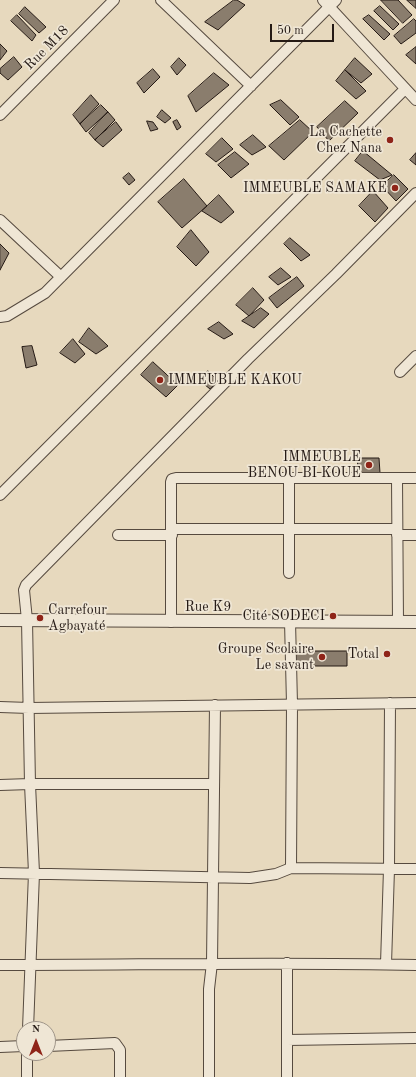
<!DOCTYPE html>
<meta charset="utf-8">
<style>
body{margin:0}
#map{position:relative;width:416px;height:1077px;overflow:hidden;background:#e7d9be;font-family:"Old Standard TT",serif}
canvas{display:block}
.north{position:absolute;left:16px;top:1021px;width:40px;height:40px;box-sizing:border-box;background:#efe6d5;border:1px solid #9e9488;border-radius:50%;rotate:0deg;font-size:11px;font-weight:700;line-height:16px;text-align:center;color:#251a15}
.north::after{content:'';display:block;margin:auto;width:14px;height:18px;background:#8f2418;clip-path:polygon(50% 0,100% 100%,50% 72%,0 100%)}
.scale{position:absolute;left:270px;top:24px;width:64px;height:18px;box-sizing:border-box;border:2px solid #251a15;border-top:0;padding-left:5px;font-size:12px;line-height:14px;white-space:nowrap;color:#251a15;-webkit-text-stroke:3px #efe6d5;paint-order:stroke}
</style>
<div id="map">
<canvas width="416" height="1077"></canvas>
<div class="north">N</div>
<div class="scale">50 m</div>
</div>
<script>
const ctx = document.querySelector('canvas').getContext('2d');
ctx.lineJoin = 'round';
function fill(path, color) { ctx.fillStyle = color; ctx.fill(path, 'evenodd'); }
function strokePath(path, color, width, dash) { ctx.strokeStyle = color; ctx.lineWidth = width; ctx.lineCap = dash ? 'butt' : 'round'; ctx.setLineDash(dash || []); ctx.stroke(path); }
function drawText(font, color, halo, rows, align = 'center') {
  ctx.font = font + ' "Old Standard TT",serif'; ctx.lineWidth = 3.5; ctx.setLineDash([]); ctx.textBaseline = 'middle'; ctx.strokeStyle = halo; ctx.fillStyle = color; for (const [text, x, y, turn = 0] of rows) {
    ctx.save(); ctx.translate(x, y); ctx.rotate((+turn || 0) * Math.PI / 180); ctx.textAlign = isNaN(turn) ? turn : align; if (halo) ctx.strokeText(text, 0, 0); ctx.fillText(text, 0, 0); ctx.restore();
  }
}
const building = new Path2D(`
 M234,0H237L245,5L218,30L205,22Z
 M381,0H398L412,15L403,23Z
 M407,0H416V8Z
 M380,6L399,24L393,30L374,11Z
 M25,7L46,27L39,33L19,14Z
 M17,15L36,35L32,41L11,21Z
 M369,15L390,34L384,40L363,19Z
 M414,19L416,21V33L401,44L394,36Z
 M0,44L7,51L0,60Z
 M416,47V64L406,55Z
 M14,57L22,67L8,80L0,73V69Z
 M179,58L186,65L177,75L171,67Z
 M355,58L372,74L361,83L345,70Z
 M153,69L160,77L144,93L137,83Z
 M345,70L366,91L356,99L336,81Z
 M214,73L229,85L196,112L188,96Z
 M91,95L99,104L80,124L73,115Z
 M281,100L299,117L290,125L270,105Z
 M345,101L358,113L329,141L317,127Z
 M101,105L108,112L86,132L80,124Z
 M162,110L171,118L165,123L157,117Z
 M108,112L115,120L95,140L89,133Z
 M177,120L181,127L177,130L173,122Z
 M300,120L313,132L284,160L269,146Z
 M147,121L153,122L158,129L151,131Z
 M116,122L122,130L103,147L95,140Z
 M253,135L266,147L252,155L240,145Z
 M222,138L233,149L216,162L206,154Z
 M363,151L392,175L380,180L355,161Z
 M235,152L249,164L231,178L218,165Z
 M416,153V165L410,160Z
 M129,173L135,180L129,185L123,178Z
 M394,175L408,189L396,201L382,186Z
 M184,179L207,206L182,228L158,202Z
 M373,191L388,208L375,222L359,206Z
 M219,195L234,212L221,223L202,211Z
 M191,230L209,252L196,266L177,247Z
 M290,238L310,255L301,261L284,244Z
 M0,244L9,253L0,270Z
 M281,268L291,277L278,285L269,277Z
 M297,277L304,286L277,308L269,298Z
 M253,288L264,300L249,316L236,305Z
 M261,308L269,314L254,328L242,321Z
 M219,322L233,334L224,339L208,329Z
 M89,328L108,346L96,354L79,342Z
 M73,339L85,354L75,363L60,353Z
 M32,346L37,365L26,368L22,347Z
 M153,362L178,385L166,397L141,375Z
 M208,371L218,381L210,389L199,380Z
 M358,458H379L380,473H358Z
 M296,651H347V666H296Z`);
fill(building, '#8a7d6d');
strokePath(building, '#251a15', 1);
const minor = new Path2D(`
 M161,0L251,86
 M323,0L416,100
 M0,115L114,0
 M0,220L61,277
 M0,317L7,316L45,293L336,0
 M400,372L416,356
 M289,478V573
 M397,478L398,622
 M0,495L405,89
 M172,529H397
 M118,535H172
 M397,535H416
 M290,621L292,704L291,868
 M171,622V482L172,479L176,478H416
 M0,707L29,708L416,703
 M0,785L30,784H214
 M0,873L250,878L276,874L291,868L416,869
 M287,963V1077
 M386,964L389,869L390,703
 M0,965C139,965 277,962 416,965
 M28,1029L34,873L30,784L27,620L24,590L26,585L248,359L336,274L416,193
 M287,1040L416,1038
 M48,1046L115,1043L120,1050V1077
 M0,1047L24,1046
 M27,1077V1053
 M209,1077V989L212,963L215,705`);
const tertiary = new Path2D(`
 M0,620L416,622`);
strokePath(minor, '#564a3f', 12);
strokePath(tertiary, '#564a3f', 14);
strokePath(minor, '#efe6d5', 10);
strokePath(tertiary, '#efe6d5', 12);
for (const [x, y, r, color] of [
 [390,140,4,"#8f2418"],
 [395,188,4,"#8f2418"],
 [160,380,4,"#8f2418"],
 [369,465,4,"#8f2418"],
 [333,616,4,"#8f2418"],
 [40,618,4,"#8f2418"],
 [387,654,4,"#8f2418"],
 [322,657,4,"#8f2418"]
]) { const dot = new Path2D(); dot.arc(x, y, r, 0, 2 * Math.PI); ctx.fillStyle = color; ctx.fill(dot); strokePath(dot, '#efe6d5', 1.5); }
drawText('14px', '#251a15', '#efe6d5', [
 ["Rue M18",47,48,-45],
 ["Rue K9",208,607]
]);
drawText('14px', '#251a15', '#efe6d5', [
 ["La Cachette",382,132],
 ["Chez Nana",382,148],
 ["IMMEUBLE SAMAKE",387,188],
 ["IMMEUBLE KAKOU",168,380,"left"],
 ["IMMEUBLE",361,457],
 ["BENOU BI KOUE",361,473],
 ["Carrefour",48,610,"left"],
 ["Agbayaté",48,626,"left"],
 ["Cité SODECI",325,616],
 ["Groupe Scolaire",314,649],
 ["Le savant",314,665],
 ["Total",379,654]
], 'right');
</script>
